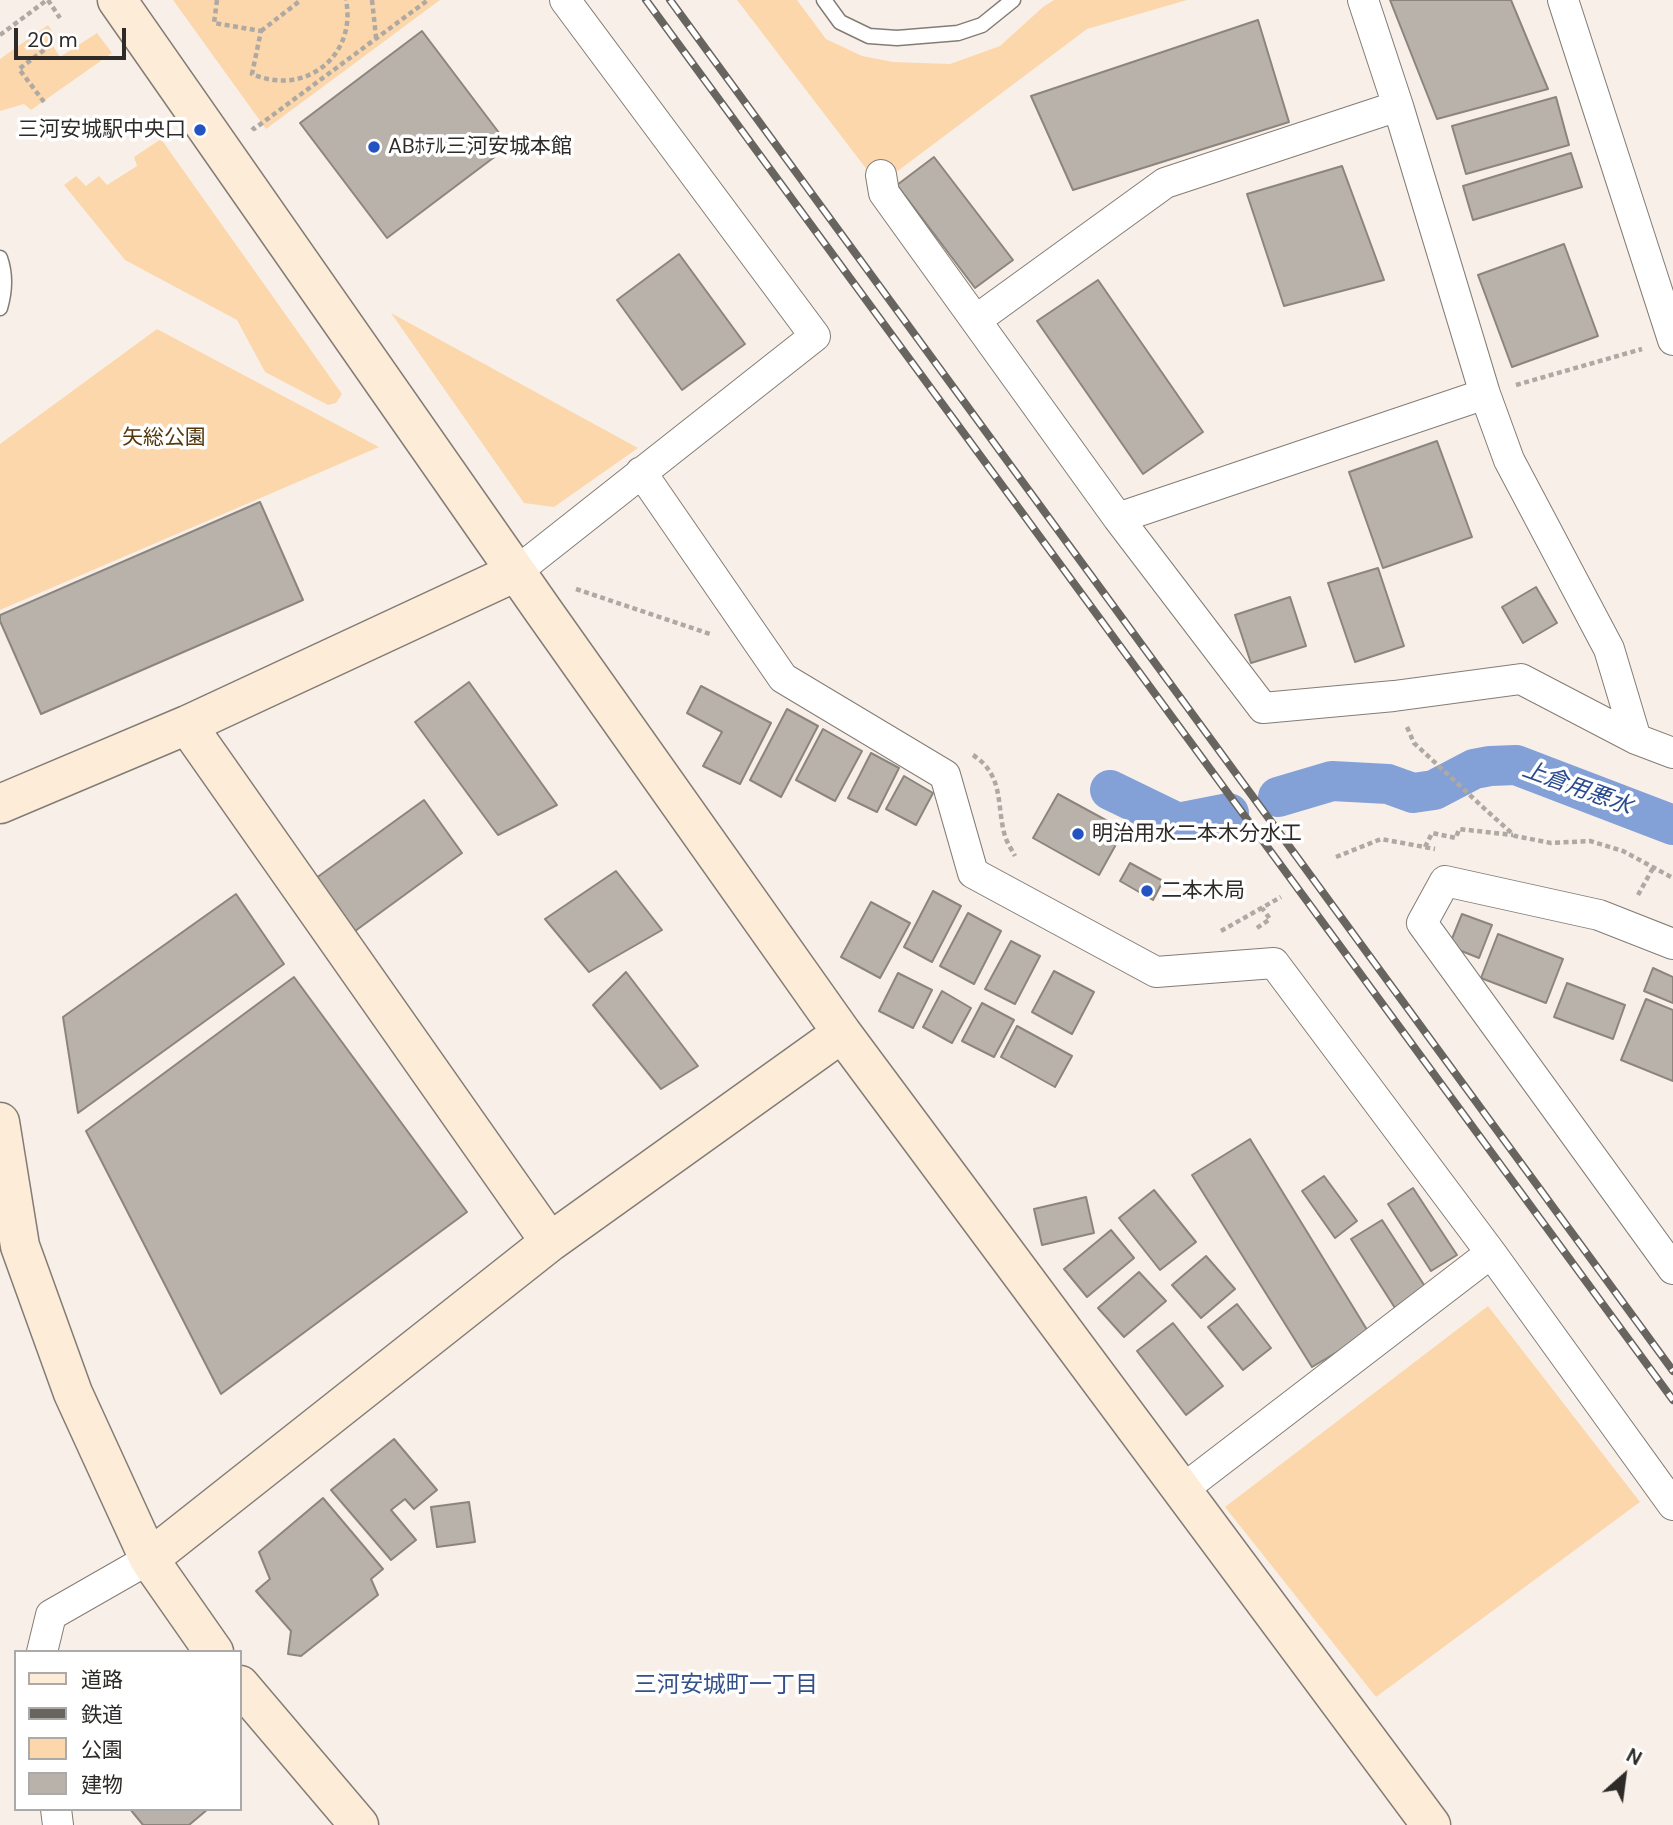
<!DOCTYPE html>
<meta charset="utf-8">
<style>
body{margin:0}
#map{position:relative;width:1673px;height:1825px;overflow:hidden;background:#f8f0e8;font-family:"DM Sans","Noto Sans JP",sans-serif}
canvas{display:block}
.legend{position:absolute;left:14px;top:1650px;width:228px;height:161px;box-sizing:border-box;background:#fff;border:2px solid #abaaa9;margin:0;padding:9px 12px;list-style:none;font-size:21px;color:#2d2a27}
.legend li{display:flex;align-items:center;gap:14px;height:35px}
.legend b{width:35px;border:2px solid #abaaa9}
.north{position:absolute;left:1589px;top:1741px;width:70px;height:70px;-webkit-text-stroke:5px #fff;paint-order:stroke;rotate:28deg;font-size:19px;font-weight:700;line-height:28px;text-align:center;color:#2d2a27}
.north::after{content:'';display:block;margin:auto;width:24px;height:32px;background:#2d2a27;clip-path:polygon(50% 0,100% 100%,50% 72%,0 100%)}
.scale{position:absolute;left:14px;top:28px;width:112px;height:32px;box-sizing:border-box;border:4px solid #2d2a27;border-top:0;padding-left:9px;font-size:21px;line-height:24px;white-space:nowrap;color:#2d2a27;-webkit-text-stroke:5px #fff;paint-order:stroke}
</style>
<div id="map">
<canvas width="1673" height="1825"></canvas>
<ul class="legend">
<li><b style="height:9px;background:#fcecd8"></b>道路</li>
<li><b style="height:9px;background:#68645f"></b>鉄道</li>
<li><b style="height:19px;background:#fcd7ab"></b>公園</li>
<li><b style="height:19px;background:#b9b2aa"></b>建物</li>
</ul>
<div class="north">N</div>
<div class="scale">20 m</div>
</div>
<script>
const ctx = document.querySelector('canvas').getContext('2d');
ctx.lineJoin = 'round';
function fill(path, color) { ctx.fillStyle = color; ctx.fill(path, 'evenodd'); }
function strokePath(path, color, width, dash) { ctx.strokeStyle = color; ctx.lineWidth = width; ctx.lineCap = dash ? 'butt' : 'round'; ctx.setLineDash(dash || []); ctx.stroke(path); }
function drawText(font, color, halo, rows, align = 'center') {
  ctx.font = font + ' "DM Sans","Noto Sans JP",sans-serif'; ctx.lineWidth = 7; ctx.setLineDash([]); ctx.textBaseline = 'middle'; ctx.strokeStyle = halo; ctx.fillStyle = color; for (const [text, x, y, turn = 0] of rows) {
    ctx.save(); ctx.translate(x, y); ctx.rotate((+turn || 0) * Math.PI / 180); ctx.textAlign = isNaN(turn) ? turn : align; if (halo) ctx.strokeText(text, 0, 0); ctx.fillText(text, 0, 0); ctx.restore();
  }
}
fill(new Path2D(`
 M173,0H440L266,129Z
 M737,0H797L826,39L862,56L893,62L950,64L1000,46L1043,7L1054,0H1187L1087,29L895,173L871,175Z
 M48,25L54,34L48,38L60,57L97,33L112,53L31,110L24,104L0,111V59Z
 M161,139L342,394L336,403L328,405L265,372L237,320L125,260L64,185L76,176L86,186L99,176L107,185L137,166L134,157Z
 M391,313L638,448L554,507L524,503Z
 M157,329L379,447L0,610V444Z
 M1488,1306L1640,1502L1376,1697L1225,1507Z`), '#fcd7ab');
strokePath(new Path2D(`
 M1110,790L1178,823L1229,813
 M1278,797L1332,781L1388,784L1413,793L1434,790L1474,769L1490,766L1516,765L1673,825`), '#83a0d7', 40);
const building = new Path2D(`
 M1390,0H1511L1548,89L1437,119Z
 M1258,20L1289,122L1073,190L1031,96Z
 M422,31L509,146L387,238L300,123Z
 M1556,97L1569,145L1466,174L1452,126Z
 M1571,153L1582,187L1473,220L1463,186Z
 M934,157L1013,260L975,288L897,185Z
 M1342,166L1384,280L1284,306L1247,194Z
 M1564,244L1598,336L1512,367L1478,275Z
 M679,254L745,344L682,390L617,300Z
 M1098,280L1203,432L1143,474L1037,321Z
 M1437,441L1472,537L1383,568L1349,472Z
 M260,502L303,600L41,714L0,621V615Z
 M1378,568L1404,646L1355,662L1328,583Z
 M1536,587L1557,623L1523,643L1502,607Z
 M1290,597L1306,646L1251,663L1235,615Z
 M469,682L557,805L498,835L415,722Z
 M701,686L771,723L740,784L703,766L722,732L687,713Z
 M787,709L818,726L781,797L750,780Z
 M823,729L862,751L835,801L796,780Z
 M871,753L899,768L877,812L848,798Z
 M904,776L933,793L916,825L886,809Z
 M1058,794L1124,830L1099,875L1033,838Z
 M424,800L462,853L351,934L312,881Z
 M1130,863L1163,881L1153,900L1120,881Z
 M616,871L662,930L589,972L545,919Z
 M933,891L961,906L932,962L904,947Z
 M236,894L284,964L78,1113L63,1017Z
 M871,902L910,923L880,978L841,957Z
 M968,913L1001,931L974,984L940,966Z
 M1462,914L1492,925L1479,958L1449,946Z
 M1498,934L1563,959L1546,1003L1481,978Z
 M1011,941L1040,956L1015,1004L985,989Z
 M1653,968L1673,977V1003L1644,991Z
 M1054,971L1094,992L1072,1034L1032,1012Z
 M626,972L698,1066L661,1089L593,1005Z
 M898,973L932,990L913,1028L879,1011Z
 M294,977L467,1212L221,1394L86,1131Z
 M1567,983L1625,1005L1613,1039L1554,1017Z
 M942,991L971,1008L952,1043L923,1027Z
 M1646,999L1673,1010V1081L1621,1060Z
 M982,1003L1014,1020L994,1057L962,1041Z
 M1017,1026L1072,1056L1055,1087L1001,1057Z
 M1250,1139L1369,1333L1312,1367L1192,1175Z
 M1324,1176L1357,1221L1335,1238L1302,1191Z
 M1413,1188L1457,1255L1431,1271L1388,1204Z
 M1154,1190L1196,1242L1160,1270L1119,1218Z
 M1086,1197L1094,1233L1042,1245L1034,1209Z
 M1382,1220L1426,1288L1395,1308L1351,1239Z
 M1111,1230L1134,1258L1087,1297L1064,1269Z
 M1206,1256L1235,1289L1201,1318L1172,1285Z
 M1139,1272L1166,1301L1124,1337L1098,1308Z
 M1237,1304L1271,1348L1243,1370L1208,1327Z
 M1173,1323L1223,1386L1186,1415L1137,1351Z
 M394,1439L437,1490L414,1509L405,1499L391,1510L416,1540L391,1560L331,1490Z
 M323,1498L383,1569L371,1579L378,1595L301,1656L288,1654L291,1631L256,1591L270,1579L259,1552Z
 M469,1502L475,1542L437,1547L431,1507Z
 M130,1809H208L189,1825H143Z`);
fill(building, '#b9b2aa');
strokePath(building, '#8c857e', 2);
const lane = new Path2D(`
 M824,0L840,22L869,36L897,38L958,33L982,25L1013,0
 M0,258C6,275 5,291 0,308`);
const street = new Path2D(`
 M1363,0L1398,106L1485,394L1509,460L1609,649L1636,739
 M1563,0L1673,340
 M881,175L884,193L1118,518L1263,708L1394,696L1521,679L1636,739L1673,753
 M976,320L1165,183L1398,106
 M641,472L783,678L945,775L973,873L1156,972L1274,963L1491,1253L1673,1505
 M1118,518L1485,394
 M516,572L815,336L565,0
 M1673,944L1599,915L1445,881L1422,923L1673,1269
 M1182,1490L1491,1253
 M42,1652L51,1615L149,1559
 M56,1809L58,1825`);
const secondary = new Path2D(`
 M117,0L542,609L842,1033L1431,1825
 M187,725L550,1242
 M0,804L187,725L516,572
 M0,1122L20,1246L73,1393L149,1559L214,1652
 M149,1559L550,1242L842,1033
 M240,1685L359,1825`);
strokePath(lane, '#837c75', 17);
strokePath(street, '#837c75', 32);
strokePath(secondary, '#837c75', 41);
strokePath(new Path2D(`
 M48,0L60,18
 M217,0L214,23L261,31L252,74C305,97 357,56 346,0
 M372,0L376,37
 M261,31L301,0
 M0,35L47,0
 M44,102L19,69L52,44
 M252,127L254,129L428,0
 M1516,385L1642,349
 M576,589L710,634
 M1407,727L1414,743L1487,811L1515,836L1551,843L1590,841L1623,851L1673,878
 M973,755C1005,776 996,806 1005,836C1007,843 1012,850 1015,856
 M1425,847L1432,833L1456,838L1459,829L1513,835
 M1336,857L1381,839L1435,849
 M1638,895L1653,868
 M1257,928L1270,919L1262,908
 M1221,931L1281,897`), '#afa9a3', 4.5, [5, 3.5]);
strokePath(lane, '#fff', 14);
strokePath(street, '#fff', 30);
strokePath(secondary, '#fcecd8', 38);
const rail = new Path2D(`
 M646,0L1673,1400
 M670,0L1673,1371`);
strokePath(rail, '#68645f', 8);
strokePath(rail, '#fff', 5, [16]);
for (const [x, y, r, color] of [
 [200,130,7,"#2454c2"],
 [374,147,7,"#2454c2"],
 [1078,834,7,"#2454c2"],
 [1147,891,7,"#2454c2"]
]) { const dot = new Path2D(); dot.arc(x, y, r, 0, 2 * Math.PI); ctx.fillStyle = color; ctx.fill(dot); strokePath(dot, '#fff', 2.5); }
drawText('21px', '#2d2a27', '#fff', [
 ["三河安城駅中央口",186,130,"right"],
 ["ABﾎﾃﾙ三河安城本館",388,147],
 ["明治用水二本木分水工",1092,834],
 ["二本木局",1161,891]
], 'left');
drawText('21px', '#55370b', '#fff', [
 ["矢総公園",164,438]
]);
drawText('italic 23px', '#2c4c90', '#fff', [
 ["上倉用悪水",1577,789,20]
]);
drawText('23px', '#345089', '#fff', [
 ["三河安城町一丁目",726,1686]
]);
</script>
